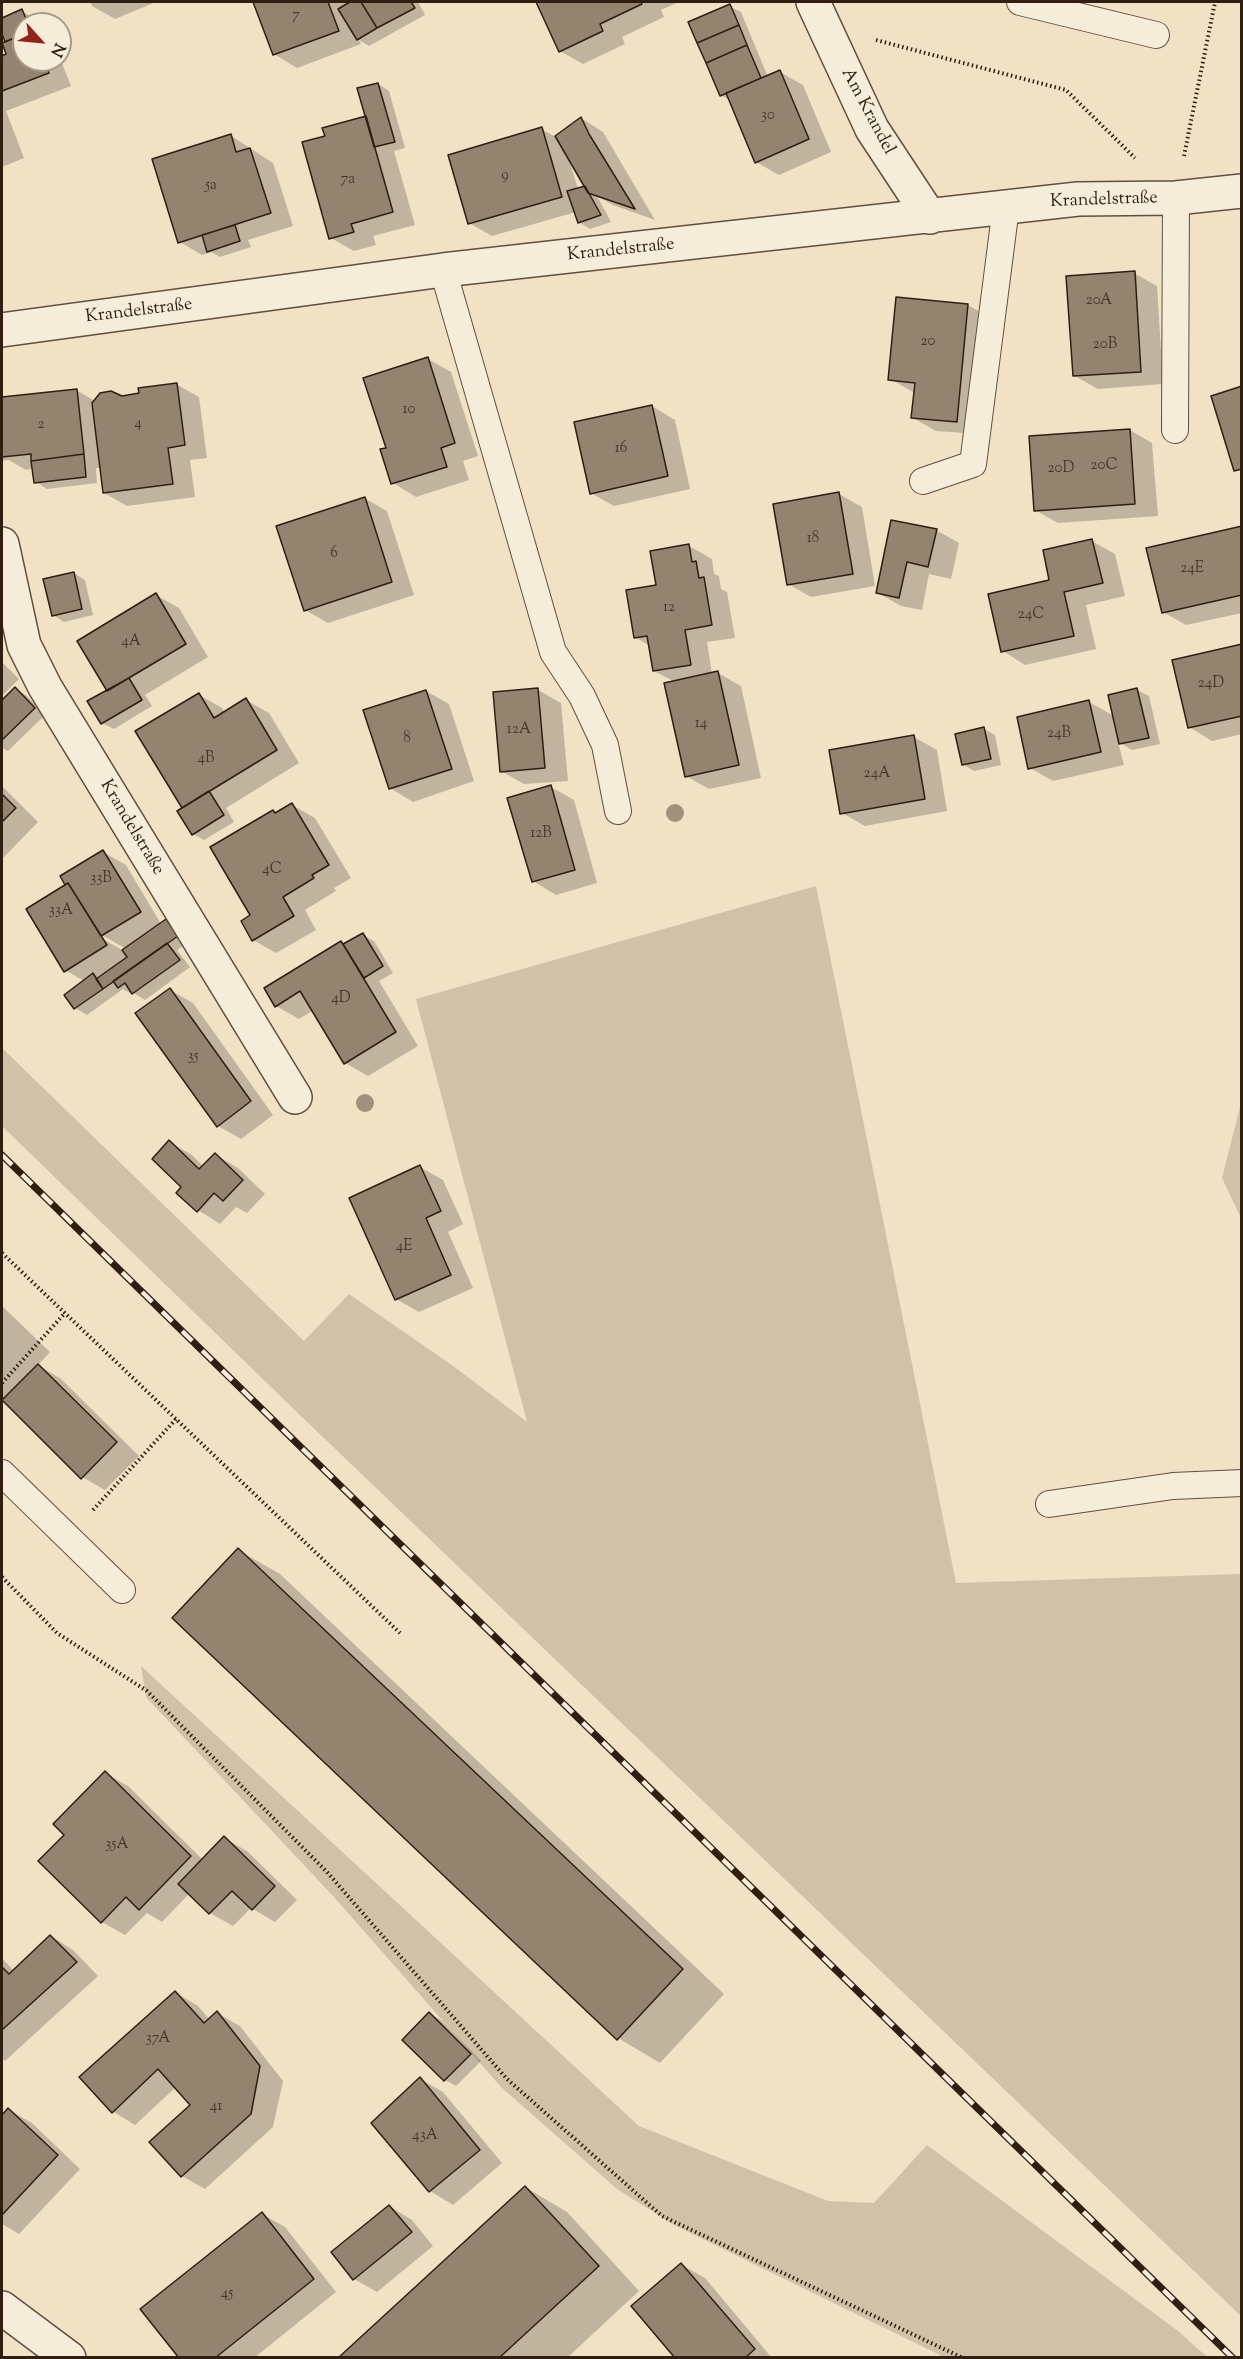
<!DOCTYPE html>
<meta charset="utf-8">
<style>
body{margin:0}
#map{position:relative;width:1243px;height:2359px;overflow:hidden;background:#f1e2c6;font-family:"Sorts Mill Goudy",serif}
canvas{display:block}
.frame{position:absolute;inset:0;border:3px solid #301e11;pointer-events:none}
.north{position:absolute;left:12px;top:12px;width:60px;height:60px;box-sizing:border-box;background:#f6ecda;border:2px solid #a79a8a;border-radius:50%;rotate:117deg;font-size:16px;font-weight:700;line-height:24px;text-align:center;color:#301e11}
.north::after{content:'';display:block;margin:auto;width:21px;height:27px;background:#8f2418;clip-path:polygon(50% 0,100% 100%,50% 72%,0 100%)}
</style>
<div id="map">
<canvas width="1243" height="2359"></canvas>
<div class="frame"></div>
<div class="north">N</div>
</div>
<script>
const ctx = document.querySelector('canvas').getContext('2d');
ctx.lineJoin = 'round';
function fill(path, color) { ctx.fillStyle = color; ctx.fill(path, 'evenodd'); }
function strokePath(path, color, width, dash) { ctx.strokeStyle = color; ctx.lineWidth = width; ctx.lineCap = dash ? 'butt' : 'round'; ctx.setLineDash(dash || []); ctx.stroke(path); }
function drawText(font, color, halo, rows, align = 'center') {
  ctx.font = font + ' "Sorts Mill Goudy",serif'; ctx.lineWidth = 5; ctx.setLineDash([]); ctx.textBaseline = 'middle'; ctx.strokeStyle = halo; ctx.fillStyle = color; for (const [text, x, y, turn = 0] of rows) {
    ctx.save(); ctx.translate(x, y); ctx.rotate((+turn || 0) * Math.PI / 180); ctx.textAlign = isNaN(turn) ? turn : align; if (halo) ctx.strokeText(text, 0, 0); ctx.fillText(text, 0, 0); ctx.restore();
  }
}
fill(new Path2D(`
 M816,886L956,1583L1241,1574V2316L303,1418L2,1126V1048L304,1341L349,1294L456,1368L527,1422L416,999Z
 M1241,1103L1242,1218H1241L1222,1178Z
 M141,1666L639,2126L828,2201L874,2203L927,2145L1178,2331L1207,2357H944L674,2225L617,2189L501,2087L334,1897L146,1697Z`), '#d0c1a7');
fill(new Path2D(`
 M90,2H156L115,19L92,6Z
 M255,2H345L347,6L354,2H418L425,15L369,46L359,40L361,44L297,68L274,54Z
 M538,2H679L661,10L664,17L622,37L625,44L583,64L560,51Z
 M729,6L741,12L768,77L780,72L803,85L831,152L779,175L756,162L731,101L721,95Z
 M22,11L33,18L36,24H24V60H60V58L71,86L6,111L24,158L2,167V58L8,55L2,30V19Z
 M378,84L389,91L405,148L394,151L415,225L373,236L376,245L354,251L331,238L326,137L367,117Z
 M581,118L603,132L655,220L613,205L597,196L611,222L590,229L579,222L576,212L492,236L469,223L541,129L556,137ZM569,160L586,187L578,189Z
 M230,135L273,163L293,226L248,240L251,247L220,257L211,252L202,255L180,242Z
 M1134,273L1157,286L1163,384L1098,389L1075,376Z
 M968,305L990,318L980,434L936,431L913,418L915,393L890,379Z
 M428,359L451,372L478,456L463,461L469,480L416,497L393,483L388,449Z
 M176,384L199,397L207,458L190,460L195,497L127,506L104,493L101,468H96L97,483L47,489L36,482L34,468L26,470L9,460L2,461V399L76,390L95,401L122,397Z
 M652,406L675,420L690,489L614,506L591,493Z
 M1130,430L1152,443L1158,516L1058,523L1035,510Z
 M839,494L862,507L875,586L811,597L788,584Z
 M364,498L387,511L414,595L328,623L305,610Z
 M1242,528V613L1186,625L1163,612Z
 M936,530L959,543L951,579L929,574L922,610L901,606L878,593Z
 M1092,541L1115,554L1125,596L1086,605L1096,649L1025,665L1003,651L1051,581Z
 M689,546L712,559L714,574L719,576L721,589L727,592L735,638L707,642L712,674L718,673L741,686L761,778L709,789L686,776L675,682L654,671L650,646L635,637L657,586Z
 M74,573L85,580L93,615L64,622L53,615Z
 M156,595L179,608L208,657L145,695L152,706L114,729L102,723L108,690Z
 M1242,646V734L1212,741L1189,727Z
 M2,662L19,679L2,696Z
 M15,689L26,695L45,715L8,751L2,748V702Z
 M538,690L561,703L568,781L524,784L501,771Z
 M1137,690L1149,696L1160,744L1132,750L1118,742L1124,765L1053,781L1030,768L1089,702L1114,716Z
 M426,691L449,704L474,781L413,802L390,788Z
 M199,695L222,708L225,713L246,700L269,713L299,763L226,808L234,822L204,840L193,834L184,809Z
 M984,729L995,735L1001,765L974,771L963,764Z
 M914,737L937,750L947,811L865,826L842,813Z
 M2,786L38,822L2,859Z
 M551,787L574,800L597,883L556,895L533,881Z
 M292,805L315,818L351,878L334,888L336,891L305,910L316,930L276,953L253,940L252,916L276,814Z
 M103,852L126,865L161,924L166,921L177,927L188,943L177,950L190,967L145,1000L132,992L130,993L123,989L87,1015L75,1008L66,995L84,981L65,970L67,885ZM95,931L126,949L124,951L94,934Z
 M363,935L374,941L393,973L379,981L418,1046L368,1076L345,1063L314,1010L299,1019L276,1006L341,943L345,945Z
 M170,990L193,1003L273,1115L241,1139L218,1126Z
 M169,1142L192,1155L204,1167L216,1155L238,1168L265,1194L247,1213L236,1207L220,1224L198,1210L183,1187Z
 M420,1167L443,1180L463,1224L448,1232L473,1288L419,1312L396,1299Z
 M2,1306L50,1352L38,1365L61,1379L139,1456L105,1490L82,1477L4,1400L2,1403Z
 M238,1550L280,1574L724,1994L660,2063L618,2038Z
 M105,1773L128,1786L203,1860L224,1838L247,1851L297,1900L275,1922L251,1908L233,1926L210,1913L190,1893L162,1922L147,1913L125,1935L102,1922L66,1835Z
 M51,1936L73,1950L98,1976L5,2061L2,2059V1958L14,1971Z
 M175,1992L198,2006L210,2020L217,2013L240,2026L283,2081L273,2127L205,2189L182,2176L192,2105L176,2087L135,2125L112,2111Z
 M430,2014L441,2020L481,2061L456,2086L445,2080Z
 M420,2079L443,2092L502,2163L453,2205L430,2191L373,2123Z
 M9,2110L32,2123L80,2169L19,2234L2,2224V2113L4,2115Z
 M525,2187L567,2212L639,2291L567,2358H340Z
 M389,2206L412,2220L433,2246L377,2292L354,2279Z
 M262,2214L285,2227L336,2292L254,2358H181Z
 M682,2265L705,2278L772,2358H676Z`), '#0003');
const building = new Path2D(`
 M253,2H328L339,31L273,55Z
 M350,2H361L377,28L357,40L338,9Z
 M361,2H411L415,8L377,28Z
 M536,2H641L642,4L600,24L603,31L559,52Z
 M730,4L739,25L697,43L688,22Z
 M22,9L28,24H24V34L5,42L2,34V18Z
 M739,25L747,45L706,63L697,43Z
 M24,34V60H44L49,73L2,91V56L6,54L2,43Z
 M747,45L761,78L720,96L706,63Z
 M780,70L809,139L755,163L726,93Z
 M378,83L395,142L374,147L357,88Z
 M366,116L393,212L351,224L354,232L329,239L302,142L325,136L322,128Z
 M581,117L589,134L635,209L588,193L555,136Z
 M542,127L562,197L468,224L448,155Z
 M231,134L236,152L250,148L271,213L178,243L152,159Z
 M585,186L601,215L578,223L567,191Z
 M235,225L240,241L207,252L202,235Z
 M1135,271L1141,372L1073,376L1066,276Z
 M896,297L968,304L957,422L911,418L915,383L888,380Z
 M428,357L455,443L441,448L447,467L391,484L380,449L386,448L363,378Z
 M177,383L185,445L168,448L173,484L103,493L92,403L100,393L111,391L122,396L139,393L138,388Z
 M1242,386V469L1234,471L1211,396Z
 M77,389L84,454L31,461V454L2,457V397Z
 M652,405L668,476L590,494L574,422Z
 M1130,429L1135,504L1034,511L1029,436Z
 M84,454L86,477L34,483L31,461Z
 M839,492L853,574L787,585L773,504Z
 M365,497L392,582L304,611L276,526Z
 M891,520L937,529L928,567L907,562L899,598L876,593Z
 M1242,526V595L1162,613L1146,548Z
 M1092,539L1103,583L1064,592L1074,636L1001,652L988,594L1049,580L1043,550Z
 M689,544L692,562L696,561L699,578L704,577L712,625L685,630L691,665L653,671L647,636L634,638L626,590L656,585L650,551Z
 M74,572L82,609L52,616L43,579Z
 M156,593L186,644L107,691L77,641Z
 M1242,644V716L1188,728L1172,660Z
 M718,671L739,765L685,777L664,683Z
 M129,678L142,700L101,724L87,701Z
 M15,687L35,708L2,740V700Z
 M538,688L545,768L500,772L493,692Z
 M1137,688L1149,738L1119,744L1108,695Z
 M426,690L452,769L389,789L363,710Z
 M199,693L214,718L246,698L277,750L182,808L135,731Z
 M1089,700L1101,752L1028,769L1017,717Z
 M984,727L991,759L962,765L955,734Z
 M914,735L925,799L840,814L829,750Z
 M551,785L575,870L532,882L507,798Z
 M209,791L224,815L192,835L177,811Z
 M2,794L16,808L2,822Z
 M292,803L329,865L312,875L314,878L283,897L294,916L252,941L241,921L250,915L210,847L273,810L275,813Z
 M103,850L141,912L101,936L68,883L65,885L60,876Z
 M68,883L107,945L64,972L26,909Z
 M166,919L178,936L103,989L96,979L127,957L122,950Z
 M363,933L383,966L364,978L343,944Z
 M341,941L396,1032L344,1064L300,991L275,1007L264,988Z
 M167,943L180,960L132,994L125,983L118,988L113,981Z
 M93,973L103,989L74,1009L64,995Z
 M170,988L251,1101L217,1127L135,1013Z
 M169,1140L199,1169L215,1153L243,1180L223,1201L214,1193L197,1212L176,1193L181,1187L152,1159Z
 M420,1165L441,1211L426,1218L451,1275L395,1300L349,1198Z
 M38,1364L117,1442L81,1479L2,1400Z
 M238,1548L683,1969L617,2040L172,1618Z
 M105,1771L191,1856L139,1910L126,1897L101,1923L38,1861L64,1835L53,1824Z
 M224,1836L275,1886L252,1910L232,1891L209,1914L178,1884Z
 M50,1935L77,1962L2,2030V1967L9,1974Z
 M175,1991L204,2023L217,2011L260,2066L251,2114L181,2177L149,2142L190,2105L158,2069L112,2113L79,2077Z
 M429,2012L471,2054L444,2081L402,2040Z
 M420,2077L480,2150L429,2192L371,2123Z
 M8,2108L58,2155L2,2215V2115Z
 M525,2186L599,2266L499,2358H338Z
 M389,2205L412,2232L353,2280L331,2252Z
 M262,2212L314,2279L215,2358H179L140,2309Z
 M681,2263L755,2349L745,2358H675L631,2306Z`);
fill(building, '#94846f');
strokePath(building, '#301e11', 1.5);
const service = new Path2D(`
 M1020,2L1156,35
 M443,270L553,652L582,696L605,745L618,811
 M1175,430L1176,198
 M923,481L973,464L1006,207
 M2,1473L122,1590
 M1049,1504L1173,1486L1242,1483`);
const minor = new Path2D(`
 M813,2L872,129L930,217
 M2,330L443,270L1078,199L1176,198L1242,191
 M2,544L24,645L45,687L295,1097`);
const tertiary = new Path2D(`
 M2,2308L69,2358`);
strokePath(service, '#604f3e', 28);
strokePath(minor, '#604f3e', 36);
strokePath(tertiary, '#604f3e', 36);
strokePath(new Path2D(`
 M876,40L1066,90L1135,158
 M1184,156L1215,2
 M2,1253L400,1633
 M2,1383L65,1313
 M93,1510L176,1419
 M2,1577L57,1633L147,1691L327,1872L507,2079L662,2216L963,2358`), '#301e11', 4, [1.5, 3]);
strokePath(service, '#f6ecda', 26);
strokePath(minor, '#f6ecda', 33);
strokePath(tertiary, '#f6ecda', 33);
const rail = new Path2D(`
 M2,1155L1233,2358`);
strokePath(rail, '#301e11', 7);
strokePath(rail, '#f6ecda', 4.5, [14]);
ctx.fillStyle = '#a1917b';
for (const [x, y] of [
 [675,813],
 [365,1103]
]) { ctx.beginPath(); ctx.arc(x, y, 9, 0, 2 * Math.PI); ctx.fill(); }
drawText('15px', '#493828', null, [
 ["7",296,16],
 ["30",768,116],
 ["9",505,176],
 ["7a",348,180],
 ["5a",211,186],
 ["20A",1099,301],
 ["20",928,342],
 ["20B",1105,345],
 ["10",409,410],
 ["4",138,424],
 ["2",41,425],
 ["16",621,449],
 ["20C",1104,466],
 ["20D",1061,469],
 ["18",813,539],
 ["6",334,554],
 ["24E",1192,569],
 ["12",669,608],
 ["24C",1031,615],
 ["4A",131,642],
 ["24D",1211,684],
 ["14",701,724],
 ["12A",519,730],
 ["24B",1059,734],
 ["8",407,739],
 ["4B",206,759],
 ["24A",877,774],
 ["12B",541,834],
 ["4C",272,870],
 ["33B",101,879],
 ["33A",61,911],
 ["4D",341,999],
 ["35",193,1057],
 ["4E",404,1247],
 ["35A",117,1845],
 ["37A",158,2039],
 ["41",216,2107],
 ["43A",425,2136],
 ["45",227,2294]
]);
drawText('18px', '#301e11', '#f6ecda', [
 ["Am Krandel",867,112,62],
 ["Krandelstraße",1104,201,-2],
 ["Krandelstraße",621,251,-6],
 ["Krandelstraße",139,312,-7],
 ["Krandelstraße",131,828,59]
]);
</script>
